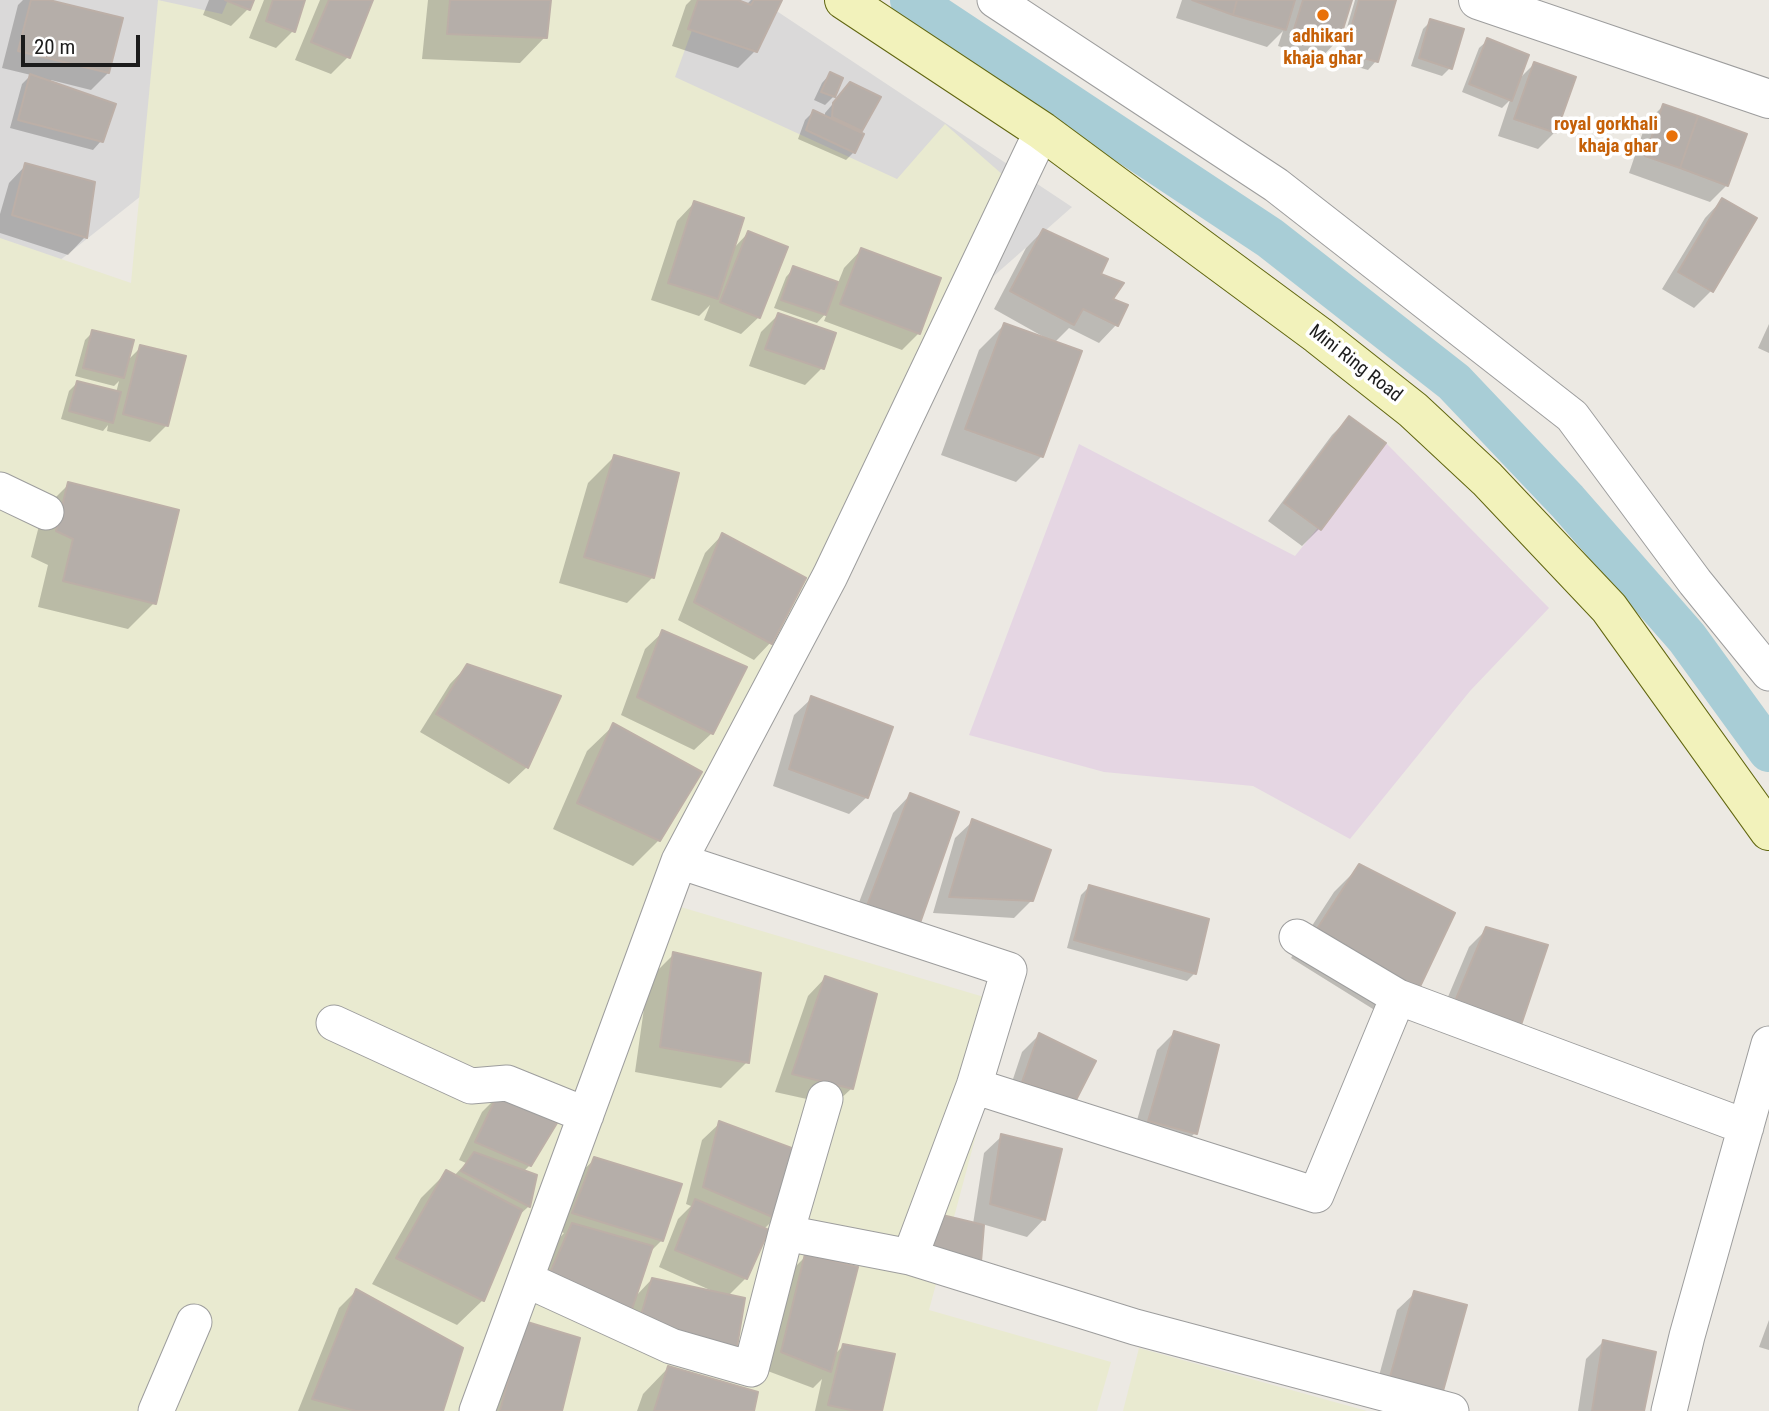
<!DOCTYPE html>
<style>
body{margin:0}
#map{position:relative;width:1769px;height:1411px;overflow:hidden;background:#ece9e3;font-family:"Roboto Condensed",sans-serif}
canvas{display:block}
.scale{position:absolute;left:21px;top:35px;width:119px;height:32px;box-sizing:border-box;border:4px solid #1c1c1c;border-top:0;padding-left:9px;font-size:21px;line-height:24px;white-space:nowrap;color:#1c1c1c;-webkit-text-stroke:5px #fff;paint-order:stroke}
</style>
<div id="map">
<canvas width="1769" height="1411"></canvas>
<div class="scale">20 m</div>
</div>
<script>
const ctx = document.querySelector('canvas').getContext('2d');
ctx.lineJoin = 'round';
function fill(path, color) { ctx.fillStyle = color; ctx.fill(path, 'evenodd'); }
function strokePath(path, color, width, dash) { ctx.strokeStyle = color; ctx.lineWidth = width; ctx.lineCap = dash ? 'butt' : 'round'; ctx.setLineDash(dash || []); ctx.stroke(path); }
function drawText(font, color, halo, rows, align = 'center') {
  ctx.font = font + ' "Roboto Condensed",sans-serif'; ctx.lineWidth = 7; ctx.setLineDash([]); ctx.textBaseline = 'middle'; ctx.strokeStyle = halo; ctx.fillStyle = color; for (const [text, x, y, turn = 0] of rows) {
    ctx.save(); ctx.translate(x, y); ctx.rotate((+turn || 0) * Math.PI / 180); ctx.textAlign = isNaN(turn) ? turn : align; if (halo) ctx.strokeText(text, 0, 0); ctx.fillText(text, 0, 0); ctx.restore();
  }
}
fill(new Path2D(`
 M0,0H760L1072,207L869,386L233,123L30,284L0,274Z`), '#dad9d9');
fill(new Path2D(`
 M1386,443L1549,608L1470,691L1350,839L1253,786L1104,772L969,735L1079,444L1295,556Z`), '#e5d6e3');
fill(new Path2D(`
 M158,0L222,14L228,0H703L675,77L897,179L945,124L1003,175L674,905L1011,1005L929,1310L1111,1362L1097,1411H0V238L131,283Z
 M1139,1348L1367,1411H1123Z`), '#e9ead0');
fill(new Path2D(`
 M23,0H44L108,73L91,90L51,80L50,83L101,141L93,150L10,128L22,84L31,75L2,68L18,5Z
 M209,0H252L248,9L231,26L203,15Z
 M264,0H303L293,31L276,48L249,38Z
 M320,0H371L348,57L331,74L295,60Z
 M428,0H549L545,37L520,63L422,59Z
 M691,0H733L746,5L751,0H780L755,51L738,68L672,46L686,5Z
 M1182,0H1350L1337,41L1320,59L1278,46L1283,31L1267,47L1176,18Z
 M1355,0H1394L1376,61L1368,70L1337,61Z
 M1431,21L1450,68L1442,76L1411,66L1423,29Z
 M1488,40L1518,80L1534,64L1555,132L1538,149L1498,136L1510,100L1502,108L1462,92L1479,48Z
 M830,74L841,79L834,96L825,105L814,100L822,83Z
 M850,84L861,130L854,152L846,160L798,139L805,120L813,112L825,118V113Z
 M1663,106L1727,185L1710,202L1629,173L1646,123Z
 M26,165L93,183L85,237L68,255L0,233V214L9,183Z
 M1722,200L1711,291L1694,308L1662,289L1705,218Z
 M694,203L733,249L748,233L759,317L741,334L704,320L710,305L699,316L651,300L677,221Z
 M1043,231L1098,274L1111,300L1126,306L1116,325L1099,343L1069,328L1054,343L1042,456L1016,482L941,455L979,350L1004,325L1051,341L994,309L1026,248Z
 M861,250L919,333L902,350L824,321L828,311L817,323L774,308L786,277L794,268L838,283L844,268Z
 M778,315L822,368L805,385L749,366L761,332Z
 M1769,324V353L1758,348Z
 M93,332L127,361L141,347L167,425L150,442L107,431L108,425L103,431L61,419L69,391L77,383L116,393L119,381L114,386L75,376L85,340Z
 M1349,418L1383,444L1319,529L1302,546L1268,521L1332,435Z
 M614,457L652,578L627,603L559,583L588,483Z
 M69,484L154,603L128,629L38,607L48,565L31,557L43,510Z
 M722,535L771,642L754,660L678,620L705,553Z
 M663,632L712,733L694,750L621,715L645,649Z
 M467,666L527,767L509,784L420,732L450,684Z
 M812,698L867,797L849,814L773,786L794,715Z
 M613,726L659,840L633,866L553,829L587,751Z
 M910,795L900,943L850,926L893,813Z
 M973,821L1032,900L1014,918L933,913L955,838Z
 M1360,866L1389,1019L1291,958L1334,892Z
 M1089,887L1195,973L1187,981L1067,948L1081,895Z
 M1487,929L1546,947L1437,1023L1469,947Z
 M674,954L747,1062L721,1088L635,1072L648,980Z
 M825,978L852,1088L834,1105L775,1092L808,996Z
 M1174,1033L1195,1133L1178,1150L1132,1138L1157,1050Z
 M1039,1035L1074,1099L1057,1117L1006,1100L1022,1052Z
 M500,1094L530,1165L523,1172L535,1176L528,1207L516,1218L483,1300L457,1325L372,1284L421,1198L447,1172L454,1176L466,1163L459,1160L482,1112Z
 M720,1123L775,1218L763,1230L746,1278L728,1296L735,1352L534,1290L555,1243L564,1233L556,1230L577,1176L595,1159L662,1240L649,1253L634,1298L652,1279L719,1294L659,1267L678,1219L691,1206L686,1204L702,1140Z
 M1002,1136L1044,1219L1027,1237L982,1224L980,1262L973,1224L984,1153Z
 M806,1256L834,1355L843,1346L881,1411H815L822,1379L813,1388L765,1370L789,1273Z
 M356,1291L442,1411H298L339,1308Z
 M1415,1293L1464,1306L1374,1394L1397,1310Z
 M1769,1320V1350L1759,1347Z
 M525,1323L560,1411H488Z
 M1603,1342L1642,1411H1578L1586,1359Z
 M668,1368L753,1411H637L643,1394Z`), '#0003');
strokePath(new Path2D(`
 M911,0L1270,238L1454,382L1567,501L1687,638L1769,751`), '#a8cdd6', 42);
const building = new Path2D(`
 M31,0H49L123,18L109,73L18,51Z
 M225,0H254L250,10Z
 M273,0H305L295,32L266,21Z
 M329,0H373L350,58L311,42Z
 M450,0H551L547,38L447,34Z
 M698,0H738L751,5L754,0H782L757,52L688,29Z
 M1192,0H1237L1233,15Z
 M1237,0H1295L1286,30L1233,15Z
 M1303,0H1352L1339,42L1294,29Z
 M1359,0H1396L1378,62L1344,53Z
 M1430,19L1464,29L1452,69L1419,58Z
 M1487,38L1529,55L1512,101L1469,84Z
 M1534,62L1576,77L1556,133L1514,119Z
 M830,72L843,78L835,97L821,92Z
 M30,74L116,104L103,142L18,120Z
 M850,82L881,97L862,131L832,117L833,103Z
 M1663,104L1698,116L1680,168L1645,156Z
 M813,110L864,134L855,153L806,130Z
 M1698,116L1747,134L1728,186L1680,168Z
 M25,163L95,182L87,238L12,215Z
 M1722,198L1757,218L1713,292L1678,272Z
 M694,201L744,218L718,299L668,283Z
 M1043,229L1108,259L1101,274L1124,283L1113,299L1128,305L1118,326L1083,309L1074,325L1010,291Z
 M748,231L788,247L760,318L720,302Z
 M861,248L941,278L920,334L840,304Z
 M793,266L838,282L826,315L781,300Z
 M778,313L836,333L824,369L765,349Z
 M1004,323L1082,351L1043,457L965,429Z
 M92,330L134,340L124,378L83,368Z
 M140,345L186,356L168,426L123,414Z
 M77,381L121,392L113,423L69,411Z
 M1349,416L1386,443L1321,530L1284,503Z
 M614,455L679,473L654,578L584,557Z
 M68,482L179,510L156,604L63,581L73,539L56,531Z
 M722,533L806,578L772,644L694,602Z
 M662,630L747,667L713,734L637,697Z
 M467,664L561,696L528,768L436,714Z
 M811,696L893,727L868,798L789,769Z
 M613,723L702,772L660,841L577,803Z
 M910,793L959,812L919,926L866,908Z
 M972,819L1051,850L1033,901L949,897Z
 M1359,864L1455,913L1416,995L1315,932Z
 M1089,885L1209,919L1196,974L1074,940Z
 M1486,927L1548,945L1520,1028L1453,1006Z
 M673,952L761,973L749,1063L660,1047Z
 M825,976L877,994L853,1089L792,1074Z
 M1174,1031L1219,1045L1197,1134L1148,1121Z
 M1039,1033L1096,1061L1076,1100L1022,1082Z
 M499,1092L557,1123L531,1166L475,1142Z
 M719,1121L805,1153L777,1219L703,1187Z
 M1001,1134L1062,1149L1045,1220L990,1204Z
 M474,1152L537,1175L530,1207L461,1171Z
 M594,1157L682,1184L663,1241L572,1213Z
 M446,1170L522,1210L484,1301L396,1258Z
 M695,1199L769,1230L747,1279L675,1250Z
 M938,1214L984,1225L981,1262L926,1247Z
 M572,1223L653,1246L632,1309L550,1273Z
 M805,1254L858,1267L831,1372L781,1352Z
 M652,1278L745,1298L736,1353L639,1322Z
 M356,1289L463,1348L443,1411H356L312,1399Z
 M1414,1291L1467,1305L1443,1391L1390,1377Z
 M524,1321L580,1338L562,1411H500Z
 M1603,1340L1656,1352L1644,1411H1592Z
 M843,1344L895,1354L882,1411H855L828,1405Z
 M668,1366L758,1392L754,1411H654Z`);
fill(building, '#b5aea9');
strokePath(building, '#bcafa7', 2);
const minor = new Path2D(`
 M995,0L1276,185L1572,416L1695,582L1769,673
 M0,490L46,512
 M679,861L1009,970L974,1086L910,1257
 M1297,937L1398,997L1746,1127
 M334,1023L471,1086L507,1083L586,1115
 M974,1086L1316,1195L1398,997
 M786,1233L910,1257L1135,1327L1451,1411
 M527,1280L671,1346L751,1369L786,1233L825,1099
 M156,1411L194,1322
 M477,1411L679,861L830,576L1042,131
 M1669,1411L1687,1336L1769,1044`);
const tertiary = new Path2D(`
 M1478,0L1769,99`);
const secondary = new Path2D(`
 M844,0L1042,131L1318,335L1413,410L1487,479L1609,608L1769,831`);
strokePath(minor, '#9d9d9d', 37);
strokePath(tertiary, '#9d9d9d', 40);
strokePath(secondary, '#616610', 40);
strokePath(minor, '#fff', 35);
strokePath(tertiary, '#fff', 38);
strokePath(secondary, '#f2f2bb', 38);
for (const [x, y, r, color] of [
 [1323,15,7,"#e8710a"],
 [1672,136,7,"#e8710a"]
]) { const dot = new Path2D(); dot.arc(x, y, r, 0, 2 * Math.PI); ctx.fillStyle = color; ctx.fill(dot); strokePath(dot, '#fff', 2.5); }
drawText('bold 19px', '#c56008', '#fff', [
 ["adhikari",1323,37],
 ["khaja ghar",1323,59],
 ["royal gorkhali",1658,125,"right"],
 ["khaja ghar",1658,147,"right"]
]);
drawText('19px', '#1c1c1c', '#fff', [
 ["Mini Ring Road",1355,364,38]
]);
</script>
